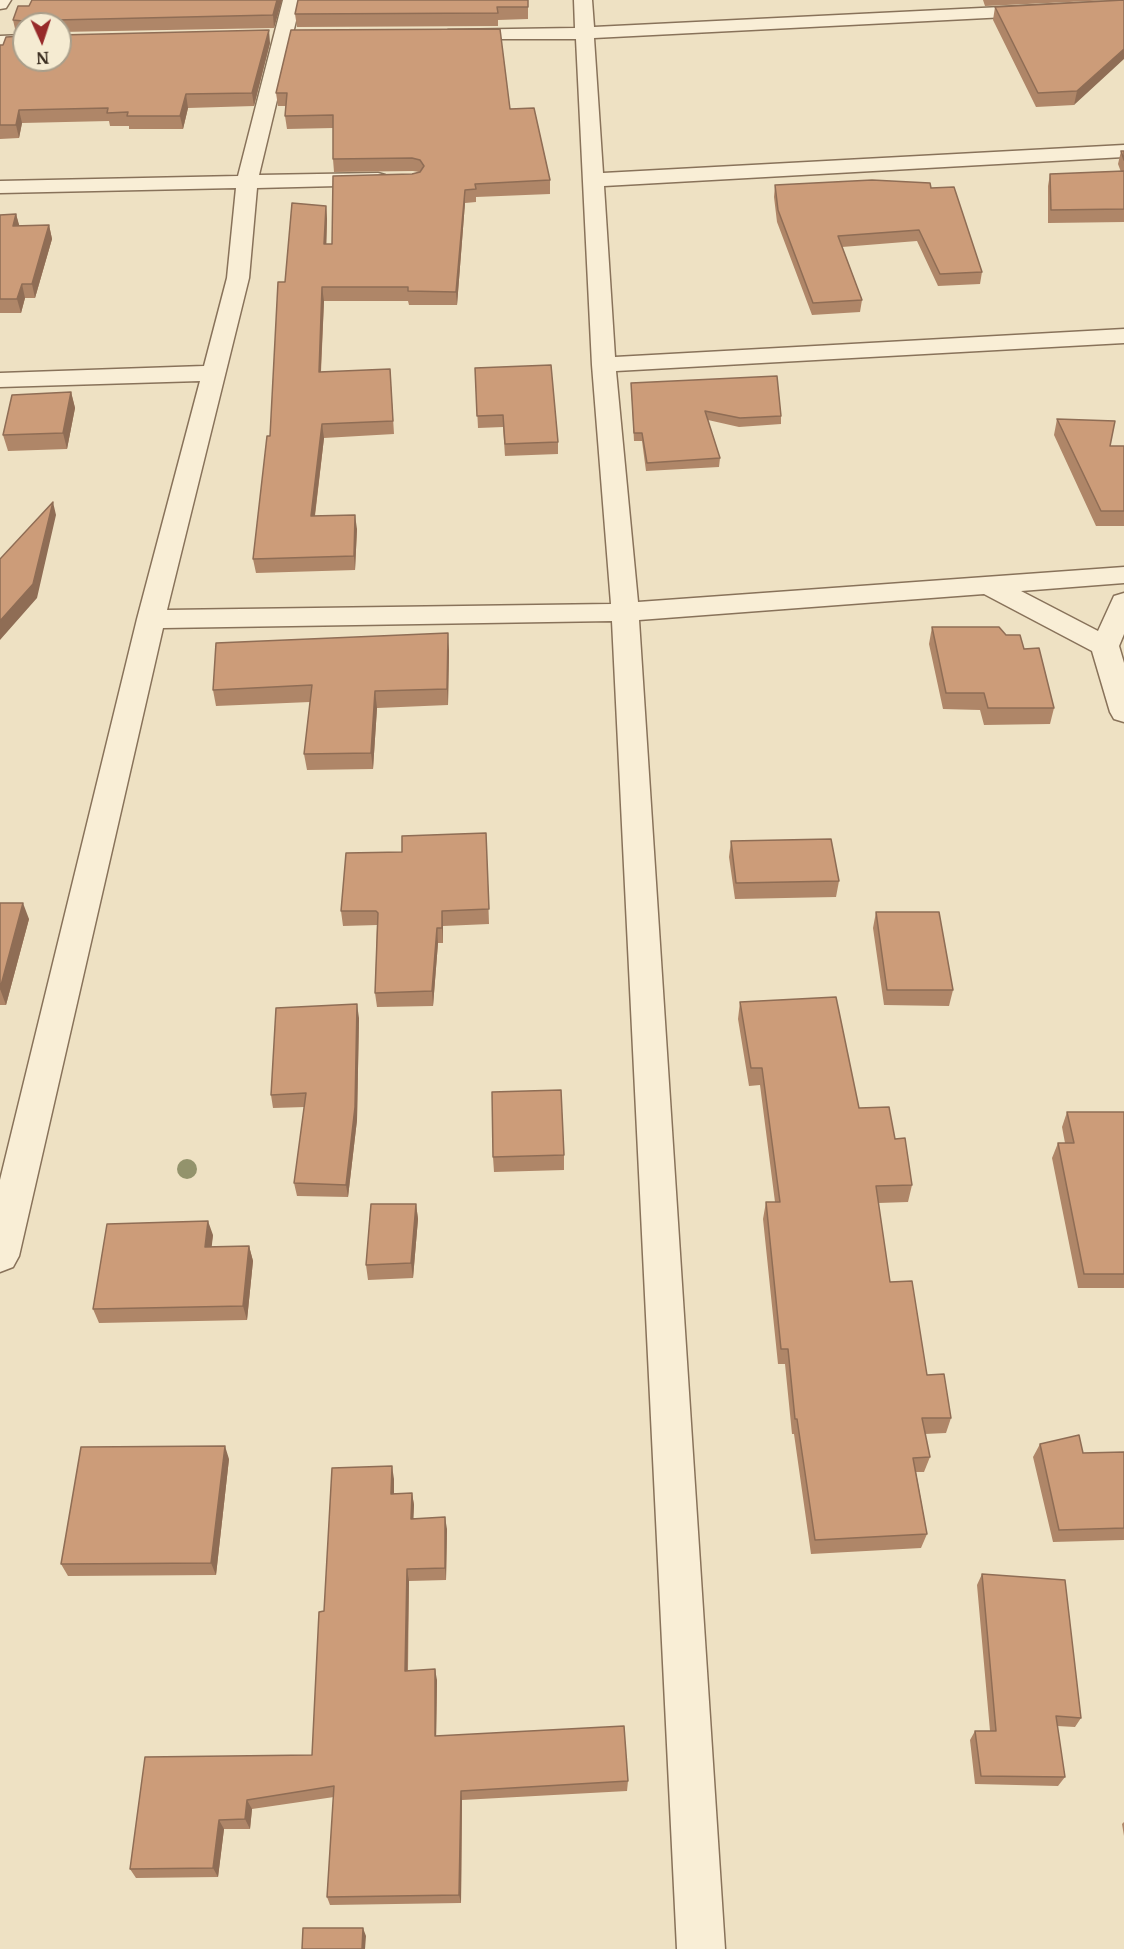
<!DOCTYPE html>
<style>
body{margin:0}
#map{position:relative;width:1124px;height:1949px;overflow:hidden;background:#eee1c3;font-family:Merriweather,serif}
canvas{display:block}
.north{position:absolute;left:12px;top:12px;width:60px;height:60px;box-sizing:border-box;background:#f5ebd2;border:2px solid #a99e8a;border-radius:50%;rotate:177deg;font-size:16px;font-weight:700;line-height:24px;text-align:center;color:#382b1e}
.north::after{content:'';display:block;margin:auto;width:21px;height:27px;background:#972a2a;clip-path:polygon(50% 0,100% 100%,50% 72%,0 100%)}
</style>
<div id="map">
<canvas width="1124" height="1949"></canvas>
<div class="north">N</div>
</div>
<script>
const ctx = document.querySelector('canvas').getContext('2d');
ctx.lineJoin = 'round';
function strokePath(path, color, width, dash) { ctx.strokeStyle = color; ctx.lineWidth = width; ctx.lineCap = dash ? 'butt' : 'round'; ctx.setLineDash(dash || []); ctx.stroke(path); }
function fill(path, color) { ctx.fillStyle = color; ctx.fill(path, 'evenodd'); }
const street = new Path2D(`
 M0,0H11L6,8L0,9Z
 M283,0H301L259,175L378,173L385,175L388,179L385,183L378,185L257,188L249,278L167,610L611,604L592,365L576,39H454L448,38L445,34L448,30L575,28L574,0H592L594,27L1124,1V11L594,38L603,173L1124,145V157L604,186L615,357L1124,329V343L616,371L638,602L1124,567V583L1021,591L1098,631L1114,596L1124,593V634L1119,646L1124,663V722L1114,719L1110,712L1092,651L984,594L639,620L725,1949H677L612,621L163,628L19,1256L13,1267L0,1272V1180L137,619L200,381L0,387V373L204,366L227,278L236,188L0,193V181L238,176Z
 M24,35V47L0,48V36Z`);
strokePath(street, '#88725a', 3);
fill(street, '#f9eed6');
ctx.fillStyle = '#93936c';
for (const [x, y] of [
 [187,1169]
]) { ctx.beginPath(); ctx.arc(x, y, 10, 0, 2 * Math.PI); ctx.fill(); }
fill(new Path2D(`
 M282,0L274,28L60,32V24H24V60L270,43L254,106L188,108L183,129H129V126H110L109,121L22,123L19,138L0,139V140V45H3L23,36V33H16L13,20Z
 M528,0V19L498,20V26L297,27L295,14Z
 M983,0H1111L985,6Z
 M1124,0L1074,105L1036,107L993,20L995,7Z
 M291,30L510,109L550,180V194L476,197V202L465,203L457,305H409L408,301H324L321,372L390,369L394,434L324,438L315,516L357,529L355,570L256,573L253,559L270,436L285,282L326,206L327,219L326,244H332L412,174L419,172L413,171L334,172L333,159V128L287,129L285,116L286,106H278L276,93Z
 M1121,151H1124V222L1048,223V186L1050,174L1121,172L1118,164Z
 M775,185L931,188L982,272L980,284L938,286L917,241L842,247L862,300L860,312L812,315L777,222L774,197Z
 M16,214L19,226L49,225L52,239L35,298H25L21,313H0V215Z
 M475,368L558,442V454L505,456L503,427L478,428Z
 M631,383L781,416V424L739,427L708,420L720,458L719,467L646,471L642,441H634Z
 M71,392L75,408L67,449L8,451L3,435Z
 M1057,419L1110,446H1124V526H1096L1054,435Z
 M932,627L1006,635L1024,649L1054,708L1050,724L984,725L980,710L943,709L929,644Z
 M449,650L448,705L377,708L373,769L307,770L304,754L310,702L216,706L213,690Z
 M486,833L489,924L443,926V943H438L433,1006L377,1007L375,993L377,925L343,926L341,911L402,852Z
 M731,841L839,881L836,897L735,899L729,857Z
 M0,903L29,919L6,1005H0Z
 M876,912L953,990L949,1006L884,1005L873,928Z
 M740,1002L859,1108L895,1139L912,1185L908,1202L878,1203L890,1282L927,1375L951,1418L946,1433L925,1434L930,1457L924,1472H916L927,1534L921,1548L811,1554L794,1434H792L785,1364H778L763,1219L766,1202H775L760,1085L749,1086L738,1019Z
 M359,1018L357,1120L348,1197L297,1196L294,1183L305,1107L273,1108L271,1095Z
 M1067,1112H1124V1288H1078L1052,1158L1058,1143H1065L1062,1127Z
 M564,1155V1170L494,1172L493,1157Z
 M416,1204L418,1219L413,1278L368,1280L366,1265Z
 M213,1235L211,1247L249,1246L253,1261L247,1320L99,1323L93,1309Z
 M1040,1444L1083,1453L1124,1452V1540L1053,1542L1033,1457Z
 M229,1459L216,1575L68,1576L61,1564Z
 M394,1479V1494L412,1493L414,1505L413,1518L447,1529L446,1580L409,1581L408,1671L437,1680L436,1736L628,1781L627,1791L462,1800L461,1903L330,1905L327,1897L334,1797L252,1809L250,1829H224L218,1877L136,1878L130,1869L312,1755L324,1611Z
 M982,1574L1081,1718L1075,1727L1057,1726L1065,1777L1058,1786L975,1784L970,1740L975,1731H990L977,1585Z
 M1124,1822V1836L1122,1824Z`), '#af8668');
fill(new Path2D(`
 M277,0H282L274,28L273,15Z
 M269,30L270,43L254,106L252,93Z
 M1124,49V59L1074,105L1077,91Z
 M186,94L188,108L183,129L180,116Z
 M19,110L22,123L19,138L16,125Z
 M465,190V203L457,305L456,292Z
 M326,206L327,219L326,258L324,244Z
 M16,214L20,228L13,226Z
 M49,225L52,239L35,298L32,284Z
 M22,284L25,298L21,313L17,299Z
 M322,287L324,301L320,386L319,372Z
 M71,392L75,408L67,449L63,433Z
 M322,424L324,438L313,530L311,516Z
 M53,502L56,515L37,598L0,640V621Z
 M355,515L357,529L355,570L354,556Z
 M448,633L449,650L448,705L447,689Z
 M375,691L377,708L373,769L371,753Z
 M23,903L29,919L6,1005L0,989Z
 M442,911L443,926V943L442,928Z
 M437,928L438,943L433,1006L432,991Z
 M357,1004L359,1018L357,1120L348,1197L346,1185Z
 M416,1204L418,1219L413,1278L411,1263Z
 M208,1221L213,1235L210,1262L205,1247Z
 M249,1246L253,1261L247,1320L243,1306Z
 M225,1446L229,1459L216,1575L211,1563Z
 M392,1466L394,1479V1506L391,1494Z
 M412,1493L414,1505L413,1531L411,1519Z
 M445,1517L447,1529L446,1580L445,1568Z
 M407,1569L409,1581L407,1682L405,1671Z
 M435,1669L437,1680L436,1747L435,1736Z
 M461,1791L462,1800L461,1903L459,1895Z
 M247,1800L252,1809L250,1829L245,1819Z
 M219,1820L224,1829L218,1877L213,1868Z
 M363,1928L366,1936L365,1949H362Z`), '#8f6d55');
const building = new Path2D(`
 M32,0H277L273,15L56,20V24H24V60H60V35L269,30L252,93L186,94L180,116H127L128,112L107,113L108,108L19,110L16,125H0V45H3L6,37L23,36V21L13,20L18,6H29Z
 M298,0H528V7H497L498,13L295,14Z
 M1124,0V49L1077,91L1038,93L995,7Z
 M500,29L510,109L534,108L550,180L475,184L476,189L465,190L456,292L408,291V287H322L319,372L390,369L393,421L322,424L311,516L355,515L354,556L253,559L267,436H270L278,282H285L292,203L326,206L324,244H332L333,176L412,174L420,172L424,166L420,160L412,158L333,159V115L285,116L287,93H276L291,30Z
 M1121,151H1124V160Z
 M1124,171V209L1051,210L1050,174Z
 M872,180L930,183L931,188L954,187L982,272L940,274L919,230L838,236L862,300L813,303L778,210L775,185Z
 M16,214L13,226L49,225L32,284H22L17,299H0V215Z
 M551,365L558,442L505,444L503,415L477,416L475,368Z
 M777,376L781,416L740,418L705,411L720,458L647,463L642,433H634L631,383Z
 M71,392L63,433L3,435L12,395Z
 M1057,419L1115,421L1110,446H1124V511H1101Z
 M53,502L33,584L0,621V559Z
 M932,627H999L1006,635H1020L1024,649L1039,648L1054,708H988L984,693H946Z
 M448,633L447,689L375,691L371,753L304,754L312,685L213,690L216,643Z
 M486,833L489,909L442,911V928H437L432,991L375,993L378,913L376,911H341L346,853L402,852V836Z
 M831,839L839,881L736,883L731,841Z
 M0,903H23L0,989Z
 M876,912H939L953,990H887Z
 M836,997L859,1108L889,1107L895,1139L905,1138L912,1185L876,1186L890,1282L912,1281L927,1375L944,1374L951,1418H922L930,1457L913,1458L927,1534L815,1540L797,1419H795L788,1349H781L766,1202H780L762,1068H751L740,1002Z
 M357,1004L355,1107L346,1185L294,1183L306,1093L271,1095L276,1008Z
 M561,1090L564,1155L493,1157L492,1092Z
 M1067,1112H1124V1274H1084L1058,1143H1074Z
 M371,1204H416L411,1263L366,1265Z
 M208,1221L205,1247L249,1246L243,1306L93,1309L107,1224Z
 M1079,1435L1083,1453L1124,1452V1528L1059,1530L1040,1444Z
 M225,1446L211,1563L61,1564L81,1447Z
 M392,1466L391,1494L412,1493L411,1519L445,1517V1568L407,1569L405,1671L435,1669V1736L624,1726L628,1781L461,1791L459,1895L327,1897L334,1786L247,1800L245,1819L219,1820L213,1868L130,1869L145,1757L312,1755L319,1612L324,1611L332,1468Z
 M982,1574L1065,1580L1081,1718L1056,1716L1065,1777L981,1776L975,1731H996Z
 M303,1928H363L362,1949H302Z`);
fill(building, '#cc9c79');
strokePath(building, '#8f6d55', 1.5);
</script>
